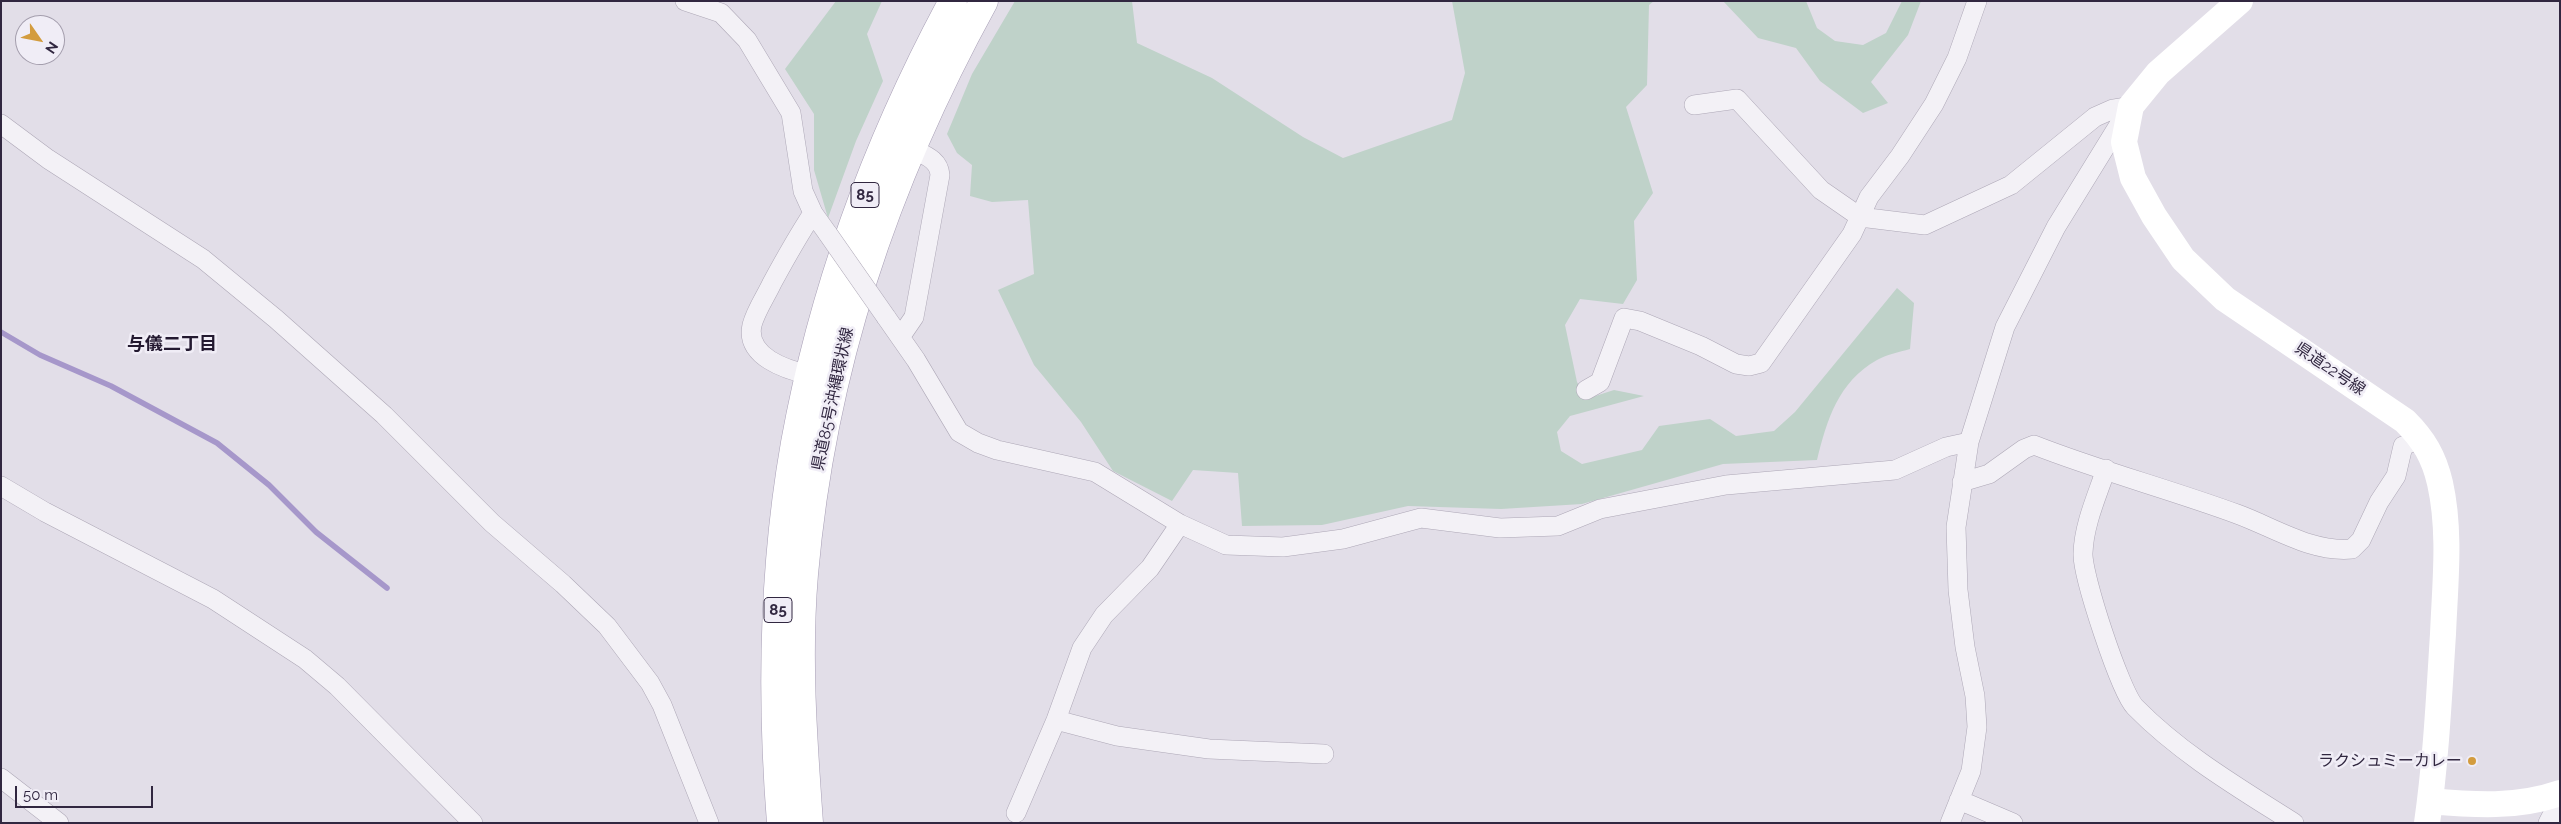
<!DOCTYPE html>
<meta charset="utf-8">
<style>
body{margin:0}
#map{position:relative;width:2561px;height:824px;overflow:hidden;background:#e2dee8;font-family:Raleway,sans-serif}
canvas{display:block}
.frame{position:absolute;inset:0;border:2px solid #312740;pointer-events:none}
.north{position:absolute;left:15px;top:15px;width:50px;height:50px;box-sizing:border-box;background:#f0edf6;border:1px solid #a49ead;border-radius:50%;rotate:123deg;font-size:14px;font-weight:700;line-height:20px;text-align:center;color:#312740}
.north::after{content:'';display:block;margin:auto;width:18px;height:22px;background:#d39c3e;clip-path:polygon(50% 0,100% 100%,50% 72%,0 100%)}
.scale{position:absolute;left:15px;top:786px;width:138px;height:22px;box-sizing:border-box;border:2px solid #312740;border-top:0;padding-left:6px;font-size:15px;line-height:18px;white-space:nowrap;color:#312740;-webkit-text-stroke:4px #f0edf6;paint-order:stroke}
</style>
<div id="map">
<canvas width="2561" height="824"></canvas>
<div class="frame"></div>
<div class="north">N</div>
<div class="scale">50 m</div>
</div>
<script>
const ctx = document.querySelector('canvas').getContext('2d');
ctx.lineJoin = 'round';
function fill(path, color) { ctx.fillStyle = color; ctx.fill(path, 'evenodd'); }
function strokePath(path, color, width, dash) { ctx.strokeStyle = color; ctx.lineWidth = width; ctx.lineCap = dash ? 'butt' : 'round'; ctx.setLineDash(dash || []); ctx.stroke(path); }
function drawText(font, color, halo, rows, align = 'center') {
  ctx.font = font + ' Raleway,"Noto Sans JP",sans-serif'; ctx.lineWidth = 5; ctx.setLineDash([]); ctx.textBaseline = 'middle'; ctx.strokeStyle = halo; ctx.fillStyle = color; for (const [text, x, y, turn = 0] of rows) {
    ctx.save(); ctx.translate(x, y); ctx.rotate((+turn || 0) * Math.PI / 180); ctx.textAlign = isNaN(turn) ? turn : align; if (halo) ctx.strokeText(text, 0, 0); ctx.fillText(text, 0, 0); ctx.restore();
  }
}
fill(new Path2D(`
 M836,1H882L867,34L883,81L856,141L828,218L814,170V114L785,69Z
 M1015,1H1132L1137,43L1212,78L1303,137L1343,158L1452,120L1465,73L1452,1H1654L1649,5L1647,85L1626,107L1653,193L1634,221L1637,280L1623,304L1580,299L1565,325L1577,382L1586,399L1614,390L1644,396L1570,416L1557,432L1561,451L1582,464L1642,450L1659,426L1710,419L1736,436L1774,431L1795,412L1897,288L1914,303L1910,349C1899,352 1886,355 1877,360C1838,382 1827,420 1817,460L1723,464L1582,504L1501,509L1408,506L1322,525L1242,526L1238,473L1193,470L1172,501L1113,471L1081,422L1034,365L998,290L1034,274L1028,200L992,202L970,196L972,165L957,153L947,134L972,74Z
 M1723,1H1806L1817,28L1835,41L1863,45L1886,33L1902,1H1921L1908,35L1871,82L1888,103L1863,113L1820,81L1796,48L1758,38Z`), '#bfd2c9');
strokePath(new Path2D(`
 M1,332L40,355L111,386L217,443L269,485L316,532L387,588`), '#a697ca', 5.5);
const street = new Path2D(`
 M685,1L721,13L747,40L791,113L803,191L813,213L828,234
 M1694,105L1737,99L1821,190L1860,217L1925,225L2011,185L2095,117L2113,109L2131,106
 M1,124L48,159L203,259L276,319L384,415L492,523L563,584L607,626L650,683L662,705L709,823
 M886,317L916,360L959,432L978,443L997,450L1095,472L1180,524L1226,545L1283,547L1343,539L1421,518L1500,528L1558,526L1600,509L1726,485L1895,470L1946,447L1969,442
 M901,336L914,317L940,175C939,159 924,155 911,148
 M810,375C787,370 745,357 752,325C756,310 766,296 772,283C785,259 798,236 813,213
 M1586,390L1600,382L1624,318L1640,321L1701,346L1736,364L1749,366L1761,363L1852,234L1869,197L1900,156L1934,104L1957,58L1977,1
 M2106,469C2097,496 2084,524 2083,553C2082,575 2120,691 2135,707C2181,754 2239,788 2294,823
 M1962,482L1989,474L2024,449L2034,445C2100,471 2169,489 2237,514C2273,527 2312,553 2352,549L2361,540L2379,502L2396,476L2403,446L2422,438
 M1,486L45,512L213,599L305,659L337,686L473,823
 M1056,720L1117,736L1209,749L1324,754
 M1,778L59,823
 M1959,800L2013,823
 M1016,813L1056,720L1082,648L1104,615L1150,568L1180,524
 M1950,823L1971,771L1977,727L1975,696L1965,647L1958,590L1956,527L1969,442L2005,327L2056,227L2125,115
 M2548,823L2560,800`);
const primary = new Path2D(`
 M781,823C771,697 773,568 795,443C823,289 879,138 953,1
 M809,823C803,740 797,657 804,574C822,368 885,181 984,1`);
strokePath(street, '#ada7b6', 20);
strokePath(primary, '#a69db4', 29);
strokePath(street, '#f3f1f6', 19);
strokePath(new Path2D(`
 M2240,1L2158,73L2131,106L2124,142L2133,178L2154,216L2183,259L2225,299L2405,421C2424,440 2434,457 2440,483C2451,532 2445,584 2443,634C2439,697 2436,760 2427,823
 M2430,801C2474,805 2517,808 2560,793`), '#fff', 26);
strokePath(primary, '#fff', 28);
const streetBridge = new Path2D(`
 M828,234L886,317`);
strokePath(streetBridge, '#ada7b6', 20, []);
strokePath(streetBridge, '#f3f1f6', 19);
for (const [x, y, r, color] of [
 [2472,761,5,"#d39c3e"]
]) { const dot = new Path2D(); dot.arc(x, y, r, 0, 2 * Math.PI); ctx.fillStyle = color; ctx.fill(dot); strokePath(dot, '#f0edf6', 2); }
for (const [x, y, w] of [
 [865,195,28],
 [778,610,28]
]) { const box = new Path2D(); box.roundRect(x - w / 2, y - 12.5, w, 25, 4); ctx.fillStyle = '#f0edf6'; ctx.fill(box); strokePath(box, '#312740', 1); }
drawText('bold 15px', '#312740', null, [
 ["85",865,195],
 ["85",778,610]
]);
drawText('16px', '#312740', '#f0edf6', [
 ["県道22号線",2330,369,34],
 ["県道85号沖縄環状線",833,399,-78]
]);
drawText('16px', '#312740', '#f0edf6', [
 ["ラクシュミーカレー",2462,761]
], 'right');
drawText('bold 18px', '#231930', '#f0edf6', [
 ["与儀二丁目",172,345]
]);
</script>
